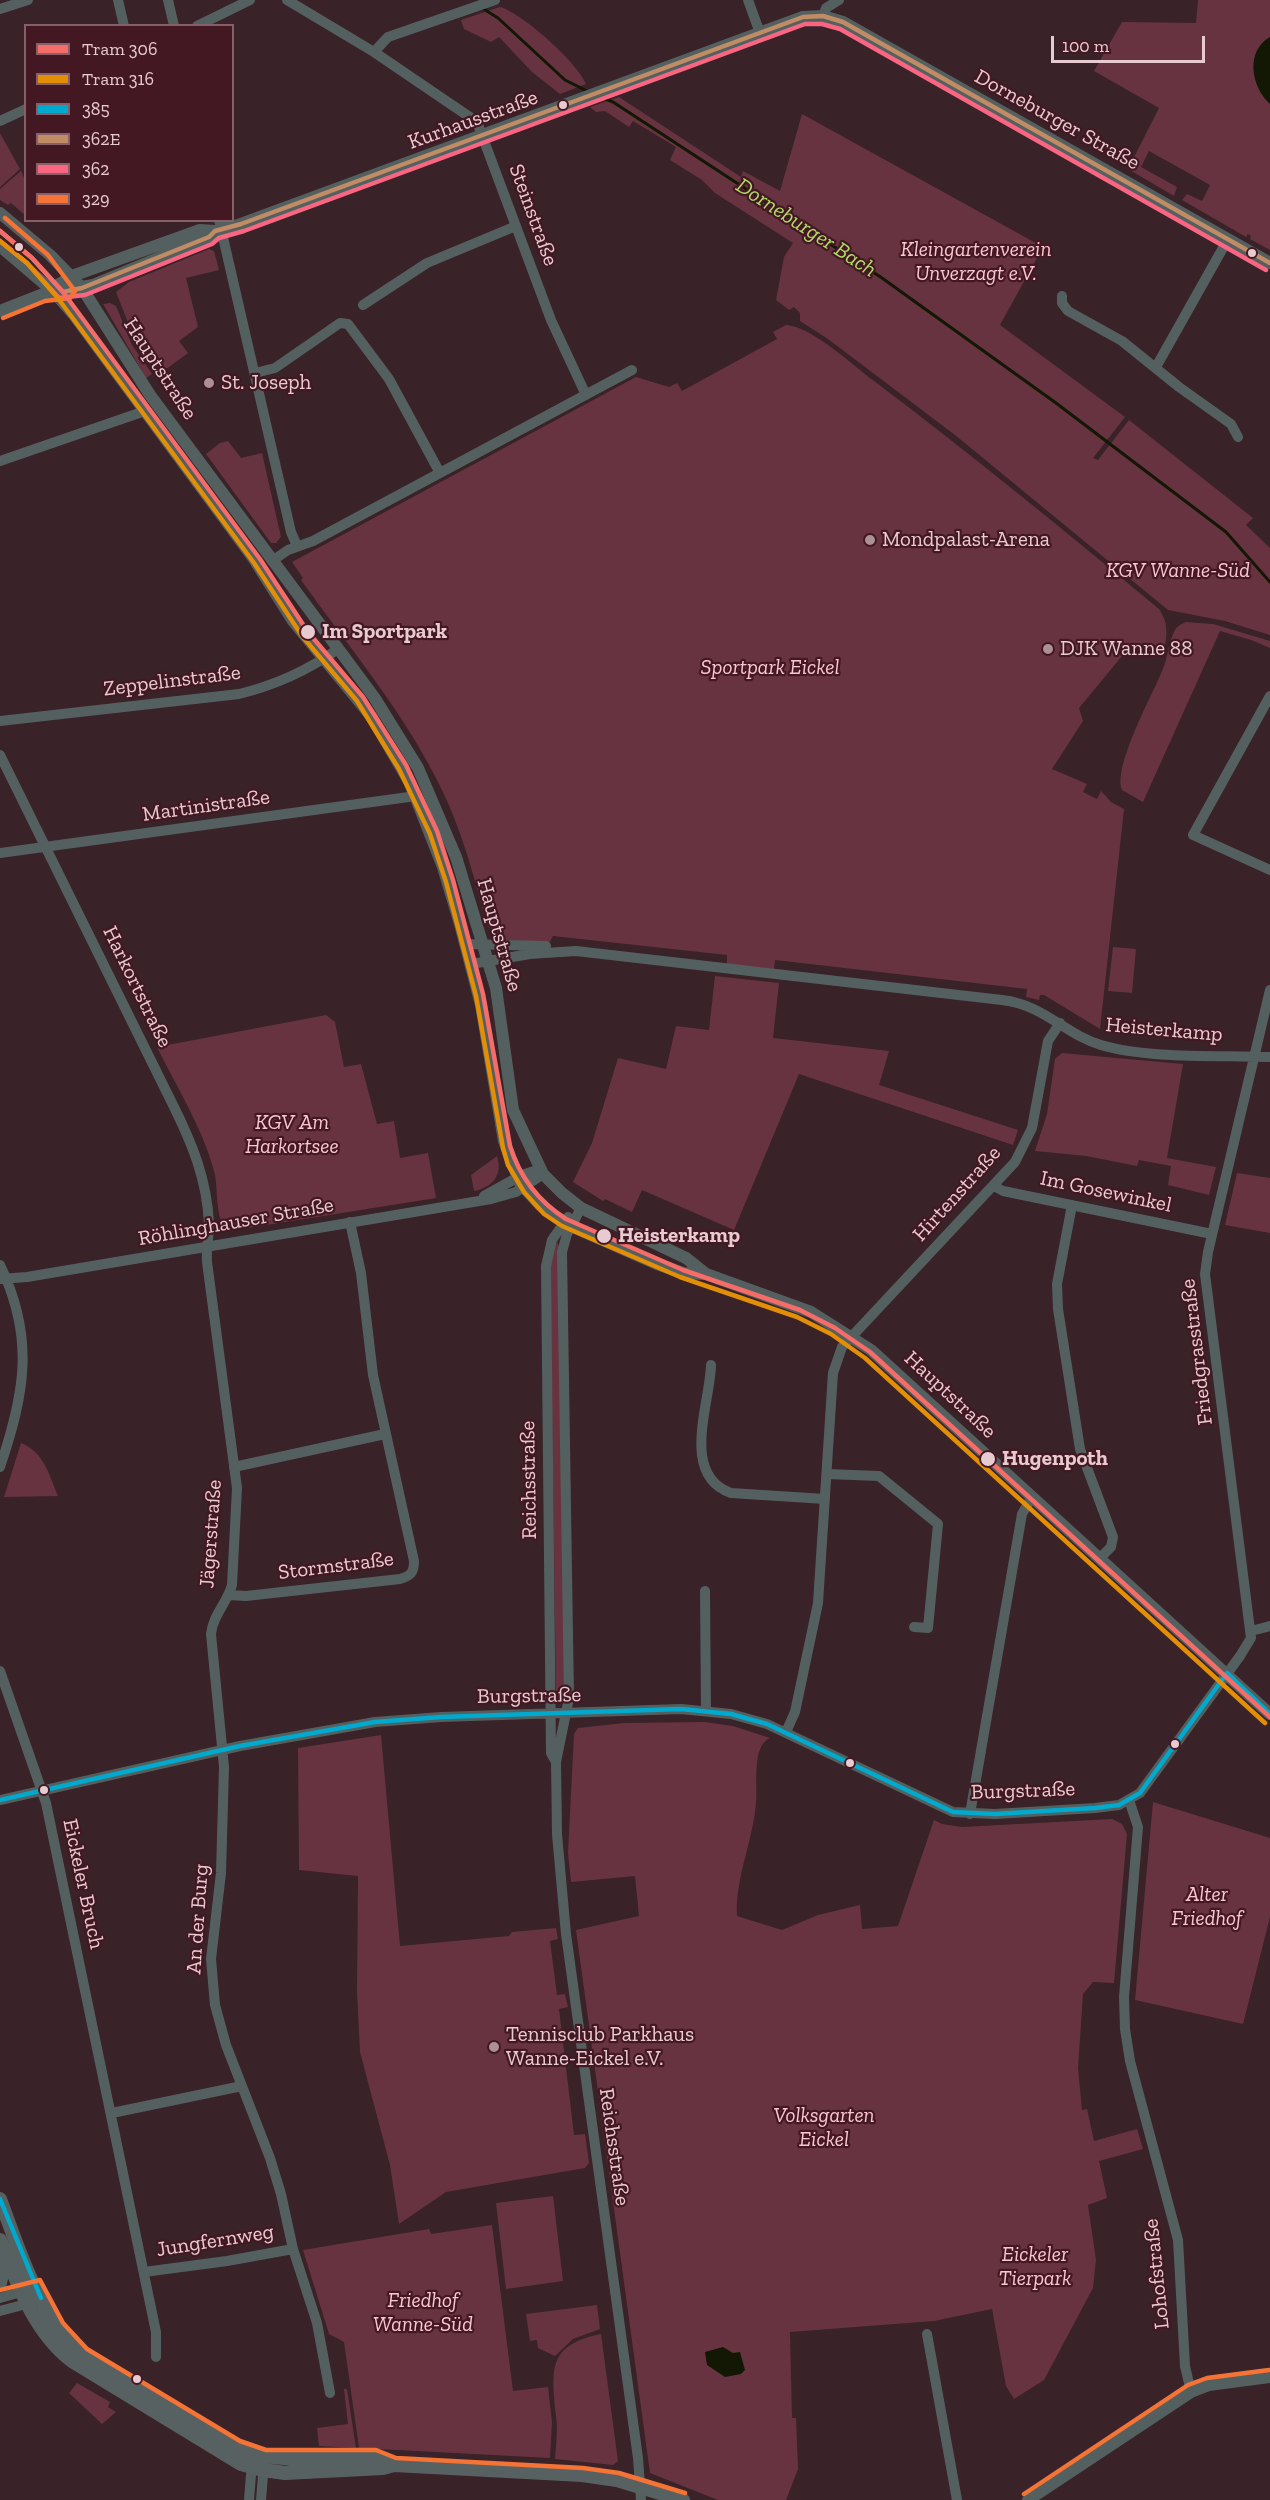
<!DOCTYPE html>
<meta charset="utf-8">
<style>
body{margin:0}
#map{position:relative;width:1270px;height:2500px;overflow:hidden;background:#392228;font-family:"Zilla Slab",serif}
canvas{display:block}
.legend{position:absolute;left:24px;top:24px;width:210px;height:198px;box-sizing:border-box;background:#431823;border:2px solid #856068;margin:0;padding:8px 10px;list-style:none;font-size:18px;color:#e8cbd0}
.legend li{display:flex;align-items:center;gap:12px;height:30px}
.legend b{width:30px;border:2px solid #856068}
.scale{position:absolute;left:1051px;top:36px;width:154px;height:27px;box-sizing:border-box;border:3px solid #e8cbd0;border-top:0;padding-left:8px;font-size:18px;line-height:21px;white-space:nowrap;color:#e8cbd0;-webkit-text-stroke:4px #431823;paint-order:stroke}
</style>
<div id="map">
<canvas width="1270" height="2500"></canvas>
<ul class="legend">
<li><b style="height:8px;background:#f66c69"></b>Tram 306</li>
<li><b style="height:8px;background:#e28e07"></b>Tram 316</li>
<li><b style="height:8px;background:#00a9ce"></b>385</li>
<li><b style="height:8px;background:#c18c65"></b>362E</li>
<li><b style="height:8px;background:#fa6682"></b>362</li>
<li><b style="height:8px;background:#f57335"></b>329</li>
</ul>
<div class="scale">100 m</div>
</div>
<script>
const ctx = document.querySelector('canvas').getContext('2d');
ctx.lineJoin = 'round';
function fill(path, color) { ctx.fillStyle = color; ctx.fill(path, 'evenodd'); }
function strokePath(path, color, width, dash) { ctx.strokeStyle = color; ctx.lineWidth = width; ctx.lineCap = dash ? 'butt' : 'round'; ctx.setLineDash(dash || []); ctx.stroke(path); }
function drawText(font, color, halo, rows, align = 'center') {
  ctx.font = font + ' "Zilla Slab",serif'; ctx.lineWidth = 4.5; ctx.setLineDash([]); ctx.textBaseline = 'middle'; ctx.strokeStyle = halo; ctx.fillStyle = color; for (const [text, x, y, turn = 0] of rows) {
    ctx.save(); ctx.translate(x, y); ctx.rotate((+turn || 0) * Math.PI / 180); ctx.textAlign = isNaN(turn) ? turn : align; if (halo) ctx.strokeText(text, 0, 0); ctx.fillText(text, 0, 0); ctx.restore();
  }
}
fill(new Path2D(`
 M1198,0H1270V250L1250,239L1251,236L1248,234L1246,237L1182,200L1187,194L1202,201L1210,185L1149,151L1141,167L1177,187L1174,196L1128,169L1159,108L1094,71L1122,22L1196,23Z
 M500,7C522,13 577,62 586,84L560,94L532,72L499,37L491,42L464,29L461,20Z
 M619,97L741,177L743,171L780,191L802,114L1043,247L1000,325L1125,417L1093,458L1098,460L1129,420L1253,518L1246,525L1270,548V635L1225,621L1168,610L955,435L828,339L800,321V313L794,307L789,310L776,300L784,257L793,243L715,193L702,180L670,160L676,147L633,121L629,127L605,111L596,112L590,107Z
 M0,133L20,169L0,187Z
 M21,171L25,180V215L11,203L8,205L0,200V189Z
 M209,249L214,251L219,270L186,278L198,327L179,341L188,353L158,375L136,343L116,292L129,282Z
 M110,303L116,306L132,345L152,374L146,378L103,304Z
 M786,325C813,327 852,365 874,381C971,454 1065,531 1159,609C1170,625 1167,640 1162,657L1132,644L1079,708L1083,721L1052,769L1087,784L1083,792L1097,799L1101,791L1111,802L1124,809L1100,1029L1044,995H1040L1039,1000L1026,997L1027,989L775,960L774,969L727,964V955L553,936L549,943L495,939L494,928L488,927C474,877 461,826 437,780C400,707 348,646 301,580L303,578L292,562L636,377L669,387L677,383L682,391L777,339L773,332Z
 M228,441L241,458L262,453L281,537L276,543H271L206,454L220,443Z
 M1186,622L1213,624L1270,641V648L1251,640L1220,631L1143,802L1122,790C1113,766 1152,696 1162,671C1168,659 1168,642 1175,630C1177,626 1182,624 1186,622Z
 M1113,947L1136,949L1132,993L1108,991Z
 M715,976L779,983L773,1038L889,1051L879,1085L1018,1130L1013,1145L799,1074L734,1230L642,1190L632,1212L605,1199L603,1201L573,1182L592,1143L618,1058L666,1069L676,1026L709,1030Z
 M326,1015L335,1022L344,1067L361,1064L377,1124L394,1121L400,1158L428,1153L436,1198L229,1231C215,1224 218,1190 215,1175C205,1132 176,1086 157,1047Z
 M1062,1053L1183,1064L1167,1158L1216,1167L1209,1195L1168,1185L1171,1166L1139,1160L1137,1166L1086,1156L1035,1151L1047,1114L1055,1059Z
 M497,1156C503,1175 493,1187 474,1191L471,1175Z
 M1237,1173L1270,1178V1233L1225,1225Z
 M557,1241L559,1247L565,1696H556L550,1265Z
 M21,1443C45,1453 49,1475 58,1496L4,1497Z
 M704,1722L733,1726L770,1738C751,1746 758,1786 756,1803C753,1841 735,1878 737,1916L782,1930L818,1915L860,1905L862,1929L898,1926L934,1820L942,1824L962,1827L1112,1819L1122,1824L1127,1834L1114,1983L1093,1982L1083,1994L1078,2068L1082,2110L1087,2109L1094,2141L1137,2129L1143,2149L1099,2161L1107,2198L1088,2205L1096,2260L1093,2288L1044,2380L1014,2399L1006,2386L992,2309L934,2321L790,2332L792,2418H796L798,2469L786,2500H718L650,2473L576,1930L639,1916L635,1876L571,1882L568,1853L574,1734L578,1728L624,1723Z
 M381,1735L400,1946L509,1936L512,1932L556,1928L558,1939L550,1941L557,1995L565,1994L568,2007L559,2009L574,2135L585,2134L589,2163L585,2168L446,2192L399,2224L390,2165L360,2052L357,1992L358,1876L299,1870L298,1748Z
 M1153,1802L1270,1838V1917L1243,2024L1135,2000Z
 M553,2196L563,2281L506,2289L496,2203Z
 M492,2225L513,2391L548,2387L552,2422L550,2458L359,2448L344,2342L329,2334L303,2250L429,2229L431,2234Z
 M597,2305L600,2329L573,2339L555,2356L538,2348L537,2340L530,2341L526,2314Z
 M601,2334L618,2461L613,2465L555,2459C556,2444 558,2430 556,2416C552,2371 546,2345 601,2334Z
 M77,2383L110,2402L108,2407L116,2412L102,2424L69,2393Z
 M344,2389H347L356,2448L319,2446L317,2428L348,2424Z`), '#683340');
fill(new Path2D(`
 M1270,37V104C1251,87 1245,51 1270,37Z
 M723,2347L733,2353L740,2352L745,2370L741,2374L725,2377L707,2365L705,2352Z`), '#121804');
strokePath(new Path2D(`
 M482,8L498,18L565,80L589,92
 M598,96L613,102L882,278L1056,403L1226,532L1270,582`), '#121804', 3);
strokePath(new Path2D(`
 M118,0L124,26
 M168,0L174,26
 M287,0L374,52L477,122L551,320L586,395
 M748,0L760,33
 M0,9L28,0
 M823,16L826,8L839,0
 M197,26L250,0
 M374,52L388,37L495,0
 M0,121L26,109
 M219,220L291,532L297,546
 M1062,296V303L1068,311L1122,341L1179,387L1231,424L1238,437
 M363,305L427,263L516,226
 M1156,367L1228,239
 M255,373L275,368L340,323L348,324L389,379L440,473
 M0,461L145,411
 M272,561L288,550L313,541L632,370
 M1270,696L1193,835L1270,870
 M0,721L239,694C276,685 307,671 338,649
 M0,755L172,1103C192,1143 207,1179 209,1224C209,1237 206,1249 207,1262L237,1488L232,1585C227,1603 213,1615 211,1634L224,1767L221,1873L211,1959L215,2005L226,2045L270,2158L281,2194L293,2249L317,2323L330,2393
 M0,853L416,796
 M466,944L546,946
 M471,964L530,954L576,951L1002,1000C1045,1005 1064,1034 1101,1045C1147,1059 1221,1055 1270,1057
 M994,1186L1003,1191L1212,1234
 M484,1196L522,1175L540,1169
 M1072,1205L1057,1284L1058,1309L1080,1449L1113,1537L1111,1547L1099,1559
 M581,1208L567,1234L562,1252L569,1698L556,1762L557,1834L566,1934L638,2458L641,2500
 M0,1265C35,1338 25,1393 0,1467
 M0,1279L27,1277L491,1199L516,1192L543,1174
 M711,1365C710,1404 680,1475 731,1493L825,1499
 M234,1467L385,1434
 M827,1474L879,1476L938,1524L928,1628L914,1627
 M705,1591L706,1711
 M229,1595L246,1596L400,1579C411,1576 414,1572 414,1561L373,1375L361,1273L350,1222
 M1251,1631L1270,1626
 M0,1671L46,1803L156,2332V2357
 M786,1732L795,1712L818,1603L833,1373L842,1347L1015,1162L1032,1128L1048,1041L1060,1023
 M556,1762L551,1753L546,1266L552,1240L568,1217
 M0,1800L240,1746L375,1722L441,1717L681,1709L731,1714L767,1724L953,1812L995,1814L1095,1808L1119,1805L1140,1793L1240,1656L1251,1638L1205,1274L1208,1252L1270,990
 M1129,1800L1138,1827L1124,1997L1125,2029L1130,2061L1178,2240L1185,2366L1191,2392
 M970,1814L1022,1514L1032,1497
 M112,2113L242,2086
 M144,2272L227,2261L293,2249
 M0,2298L28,2290
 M0,2311L34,2302
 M927,2334L957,2500
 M249,2500L252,2462
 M261,2500L264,2464`), '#54605f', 10);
strokePath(new Path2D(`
 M0,213L50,255L82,288L150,395L374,697L418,768L456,857L496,988L513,1110L543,1174L562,1193L581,1208L686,1258L706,1274L811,1312L871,1350L1270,1714
 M0,246L55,293L74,315L254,559L293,621L371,716L410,783L443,867L460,924L481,1005L504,1141L520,1183L540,1205L564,1223L657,1264L683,1273L706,1274
 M43,294L72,276L200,230L215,231L241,224L803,17L823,16L843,22L1270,263
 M0,311L43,294L93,285L209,237L215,231
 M1028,2500L1191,2392L1209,2385L1270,2377`), '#54605f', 12);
strokePath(new Path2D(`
 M0,2199C19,2250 42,2327 89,2359L218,2438L254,2455L293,2459L375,2457L394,2465
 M0,2240C17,2283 34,2332 72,2361L241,2464L263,2470L285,2473L383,2468L394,2465L582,2475L617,2480L683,2500
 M0,2283L6,2256`), '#586161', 14);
strokePath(new Path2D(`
 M1227,1673L1270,1714
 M0,1800L240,1746L375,1722L441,1717L681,1709L731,1714L767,1724L953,1812L995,1814L1095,1808L1119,1805L1140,1793L1227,1673
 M0,2199L41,2298`), '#00a9ce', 4.5);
strokePath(new Path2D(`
 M0,231L32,258L63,292L82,288L209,237L215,231L241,224L803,17L823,16L843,22L1270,263`), '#c18c65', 4.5);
strokePath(new Path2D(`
 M0,241L27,263L59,298L85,295L212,244L219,238L244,231L805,24H822L840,29L1266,270`), '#fa6682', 4.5);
strokePath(new Path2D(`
 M3,318L45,301L70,298L75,291L48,255L5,218
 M0,2290L40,2280L63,2323L87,2349L240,2441L266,2450H376L396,2458L583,2468L619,2473L685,2493
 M1024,2494L1188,2385L1207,2378L1269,2370`), '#f57335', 4.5);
strokePath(new Path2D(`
 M0,231L32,258L63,292L260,559L308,632L363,697L406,765L437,831L453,880L483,994L510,1146C520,1178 538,1201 566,1219L683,1270L800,1310L835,1328L870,1352L1270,1717`), '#f66c69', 4.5);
strokePath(new Path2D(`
 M0,241L27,263L57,297L254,563L302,636L357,701L399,769L430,834L446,882L476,996L503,1148L508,1165L524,1192L544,1214L562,1226L680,1277L797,1317L831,1334L865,1358L1265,1723`), '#e28e07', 4.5);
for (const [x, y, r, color] of [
 [563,105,5,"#e8cbd0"],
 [19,247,5,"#e8cbd0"],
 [1252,253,5,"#e8cbd0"],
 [209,383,6,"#ab9095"],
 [870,540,6,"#ab9095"],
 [308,632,8,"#e8cbd0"],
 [1048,649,6,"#ab9095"],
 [604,1236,8,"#e8cbd0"],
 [988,1459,8,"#e8cbd0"],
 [1175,1744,5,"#e8cbd0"],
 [850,1763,5,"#e8cbd0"],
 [44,1790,5,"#e8cbd0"],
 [494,2047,6,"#ab9095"],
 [137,2379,5,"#e8cbd0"]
]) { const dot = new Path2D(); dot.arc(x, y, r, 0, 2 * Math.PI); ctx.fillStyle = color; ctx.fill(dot); strokePath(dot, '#431823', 2); }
drawText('21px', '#e8cbd0', '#431823', [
 ["Kurhausstraße",473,120,-20],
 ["Dorneburger Straße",1057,120,29],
 ["Steinstraße",533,215,70],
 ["Hauptstraße",160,369,57],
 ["Zeppelinstraße",172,681,-7],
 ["Martinistraße",206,806,-8],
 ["Hauptstraße",499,935,74],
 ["Harkortstraße",137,987,64],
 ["Heisterkamp",1164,1030,5],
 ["Im Gosewinkel",1106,1192,12],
 ["Hirtenstraße",957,1194,-48],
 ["Röhlinghauser Straße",236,1222,-10],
 ["Friedgrasstraße",1197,1352,-97],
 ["Hauptstraße",950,1395,43],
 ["Reichsstraße",529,1480,-91],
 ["Jägerstraße",211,1534,-86],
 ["Stormstraße",336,1566,-7],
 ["Burgstraße",529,1696,-1],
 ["Burgstraße",1023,1791,-2],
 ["Eickeler Bruch",83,1884,78],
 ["An der Burg",198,1919,-86],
 ["Reichsstraße",614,2147,82],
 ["Jungfernweg",215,2241,-9],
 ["Lohofstraße",1157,2274,-96]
]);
drawText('italic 21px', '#fbc6cf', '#431823', [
 ["Kleingartenverein",976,250],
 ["Unverzagt e.V.",976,274],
 ["KGV Wanne-Süd",1178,571],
 ["Sportpark Eickel",770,668],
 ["KGV Am",292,1123],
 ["Harkortsee",292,1147],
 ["Alter",1207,1895],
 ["Friedhof",1207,1919],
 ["Volksgarten",824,2116],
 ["Eickel",824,2140],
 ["Eickeler",1035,2255],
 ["Tierpark",1035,2279],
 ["Friedhof",423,2301],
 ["Wanne-Süd",423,2325]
]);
drawText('21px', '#e8cbd0', '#431823', [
 ["St. Joseph",221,383],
 ["Mondpalast-Arena",882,540],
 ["DJK Wanne 88",1060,649],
 ["Tennisclub Parkhaus",506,2035],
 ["Wanne-Eickel e.V.",506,2059]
], 'left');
drawText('bold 21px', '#e8cbd0', '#431823', [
 ["Im Sportpark",322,632],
 ["Heisterkamp",618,1236],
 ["Hugenpoth",1002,1459]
], 'left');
drawText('italic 22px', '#b1dc68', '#431823', [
 ["Dorneburger Bach",806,228,33]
]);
</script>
